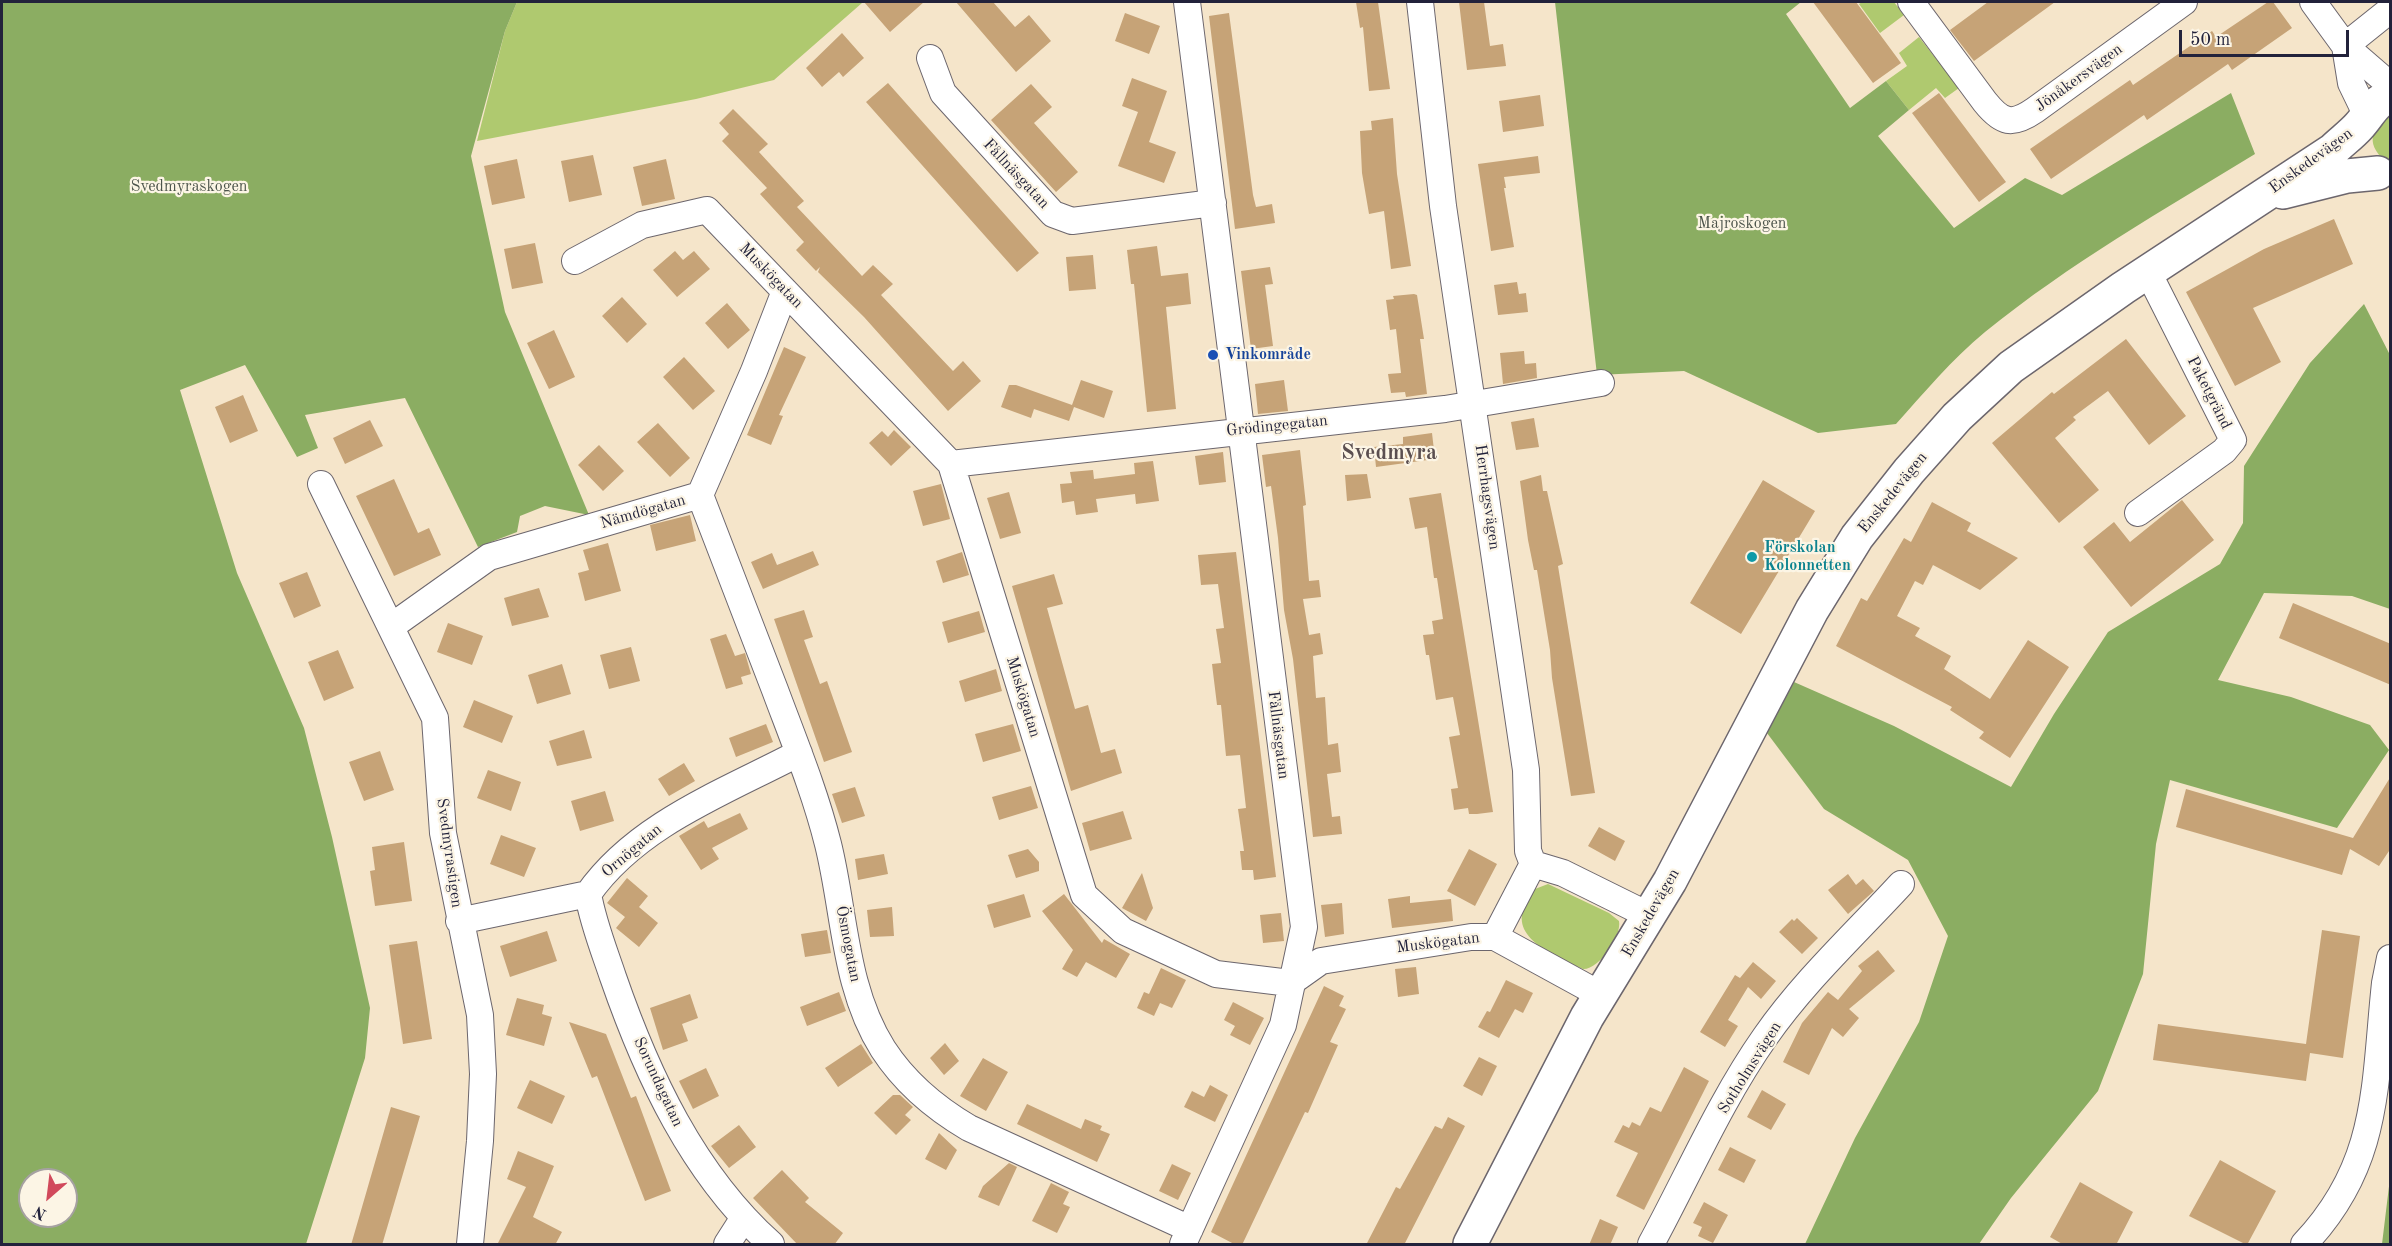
<!DOCTYPE html>
<meta charset="utf-8">
<style>
body{margin:0}
#map{position:relative;width:2392px;height:1246px;overflow:hidden;background:#f5e5ca;font-family:"Old Standard TT",serif}
canvas{display:block}
.frame{position:absolute;inset:0;border:3px solid #22223b;pointer-events:none}
.north{position:absolute;left:18px;top:1168px;width:60px;height:60px;box-sizing:border-box;background:#fcf5e5;border:2px solid #a5a1a1;border-radius:50%;rotate:208deg;font-size:16px;font-weight:700;line-height:24px;text-align:center;color:#22223b}
.north::after{content:'';display:block;margin:auto;width:21px;height:27px;background:#d1495b;clip-path:polygon(50% 0,100% 100%,50% 72%,0 100%)}
.scale{position:absolute;left:2179px;top:30px;width:170px;height:27px;box-sizing:border-box;border:3px solid #22223b;border-top:0;padding-left:8px;font-size:18px;line-height:21px;white-space:nowrap;color:#22223b;-webkit-text-stroke:4px #fcf5e5;paint-order:stroke}
</style>
<div id="map">
<canvas width="2392" height="1246"></canvas>
<div class="frame"></div>
<div class="north">N</div>
<div class="scale">50 m</div>
</div>
<script>
const ctx = document.querySelector('canvas').getContext('2d');
ctx.lineJoin = 'round';
function fill(path, color) { ctx.fillStyle = color; ctx.fill(path, 'evenodd'); }
function strokePath(path, color, width, dash) { ctx.strokeStyle = color; ctx.lineWidth = width; ctx.lineCap = dash ? 'butt' : 'round'; ctx.setLineDash(dash || []); ctx.stroke(path); }
function drawText(font, color, halo, rows, align = 'center') {
  ctx.font = font + ' "Old Standard TT",serif'; ctx.lineWidth = 4.5; ctx.setLineDash([]); ctx.textBaseline = 'middle'; ctx.strokeStyle = halo; ctx.fillStyle = color; for (const [text, x, y, turn = 0] of rows) {
    ctx.save(); ctx.translate(x, y); ctx.rotate((+turn || 0) * Math.PI / 180); ctx.textAlign = isNaN(turn) ? turn : align; if (halo) ctx.strokeText(text, 0, 0); ctx.fillText(text, 0, 0); ctx.restore();
  }
}
fill(new Path2D(`
 M517,2H862V3L774,80L696,99L477,141L505,31Z
 M1862,2H1894L1904,15L1880,33L1859,4Z
 M1919,37L1959,88L1945,98L1936,88L1909,110L1886,81L1907,66L1899,53Z
 M2390,109V166C2364,143 2370,133 2390,109Z
 M1548,884L1609,913L1619,921C1622,936 1599,970 1583,969C1563,959 1513,942 1523,910C1526,903 1531,896 1535,889Z`), '#afc96f');
fill(new Path2D(`
 M2,2H517L505,31L471,156L505,312L589,515L545,506L520,516L517,532L478,547L405,398L305,415L318,448L297,457L245,365L180,390L237,573L304,728L332,837L370,1008L365,1058L306,1244H2ZM30,1180H66V1216H30Z
 M1555,2H1801L1786,14L1850,108L1886,81L1909,110L1878,136L1954,228L2025,178L2062,195L2231,93L2255,154C2163,210 2069,264 1985,332C1952,359 1924,393 1896,424L1818,433L1684,371L1597,375Z
 M2364,304L2390,355V609L2352,596L2264,593L2218,680L2291,697L2370,725L2389,750L2337,828L2170,780L2156,844L2143,974L2098,1091L2011,1198L1979,1244H1805L1855,1138L1919,1022L1948,936L1908,860L1824,809L1767,733L1794,682L1894,726L2011,787L2054,714L2108,632L2220,564L2243,523L2244,466L2310,363Z
 M2390,1178V1244H2382Z`), '#8bad62');
fill(new Path2D(`
 M864,2H924L890,32Z
 M956,2H993L1015,27L1029,15L1051,41L1016,72Z
 M1356,2H1378L1390,89L1369,91L1363,27L1360,28Z
 M1459,2H1484L1490,46L1503,44L1506,66L1467,70Z
 M1813,2H1856L1901,63L1873,83Z
 M1988,2H2055L1974,61L1950,30Z
 M2268,2H2273L2292,28L2232,70L2228,64L2147,120L2144,115L2051,179L2030,149L2130,80L2133,85L2212,31L2216,37Z
 M1125,13L1160,26L1149,54L1115,41Z
 M1229,13L1253,195L1256,207L1272,204L1275,223L1235,229L1209,16Z
 M842,33L864,58L843,77L839,72L822,87L806,68Z
 M1132,78L1167,91L1149,142L1176,152L1164,183L1118,166L1138,112L1122,106Z
 M888,83L1039,253L1017,272L866,102Z
 M1031,84L1052,107L1034,123L1078,172L1056,192L991,120Z
 M1939,93L2006,182L1979,202L1912,113Z
 M1540,95L1544,126L1503,132L1499,101Z
 M733,109L768,144L759,152L804,201L797,207L862,276L873,265L893,284L881,295L953,371L963,361L981,381L948,411L864,317L818,272L820,267L816,271L796,250L804,242L760,194L767,188L722,141L729,134L719,123Z
 M1393,118L1397,174L1411,266L1391,269L1384,211L1369,214L1362,173L1360,131L1372,130L1371,121Z
 M593,155L602,195L569,202L561,161Z
 M1538,156L1540,173L1504,177L1506,188H1504L1514,247L1491,251L1478,164Z
 M517,159L525,198L492,205L484,166Z
 M666,159L675,199L642,206L633,167Z
 M2334,219L2353,264L2253,308L2281,362L2235,386L2186,292L2264,249Z
 M535,243L543,283L512,289L504,249Z
 M1157,246L1161,276L1188,273L1191,304L1166,307L1176,409L1147,412L1134,284H1131L1127,250Z
 M675,251L683,260L694,251L710,269L677,297L653,270Z
 M1093,255L1096,289L1069,291L1066,257Z
 M1270,267L1273,284L1265,285L1273,346L1251,349L1241,271Z
 M1517,282L1519,294L1526,293L1528,312L1498,315L1494,285Z
 M1414,294L1417,295L1424,339H1420L1427,394L1406,397L1405,392L1391,393L1388,374L1401,373L1396,329L1390,330L1386,300L1394,299L1393,296Z
 M622,297L647,324L627,343L602,316Z
 M727,303L750,330L728,349L705,323Z
 M554,330L575,377L549,389L527,343Z
 M2126,339L2186,416L2149,445L2108,391L2073,417L2076,420L2055,438L2099,490L2059,523L1992,443L2052,392L2054,394Z
 M784,347L806,357L779,415L783,416L771,445L747,435Z
 M1524,351L1525,364L1536,363L1537,378L1503,384L1500,353Z
 M684,357L715,391L693,410L663,377Z
 M1081,380L1113,391L1104,418L1074,407L1069,421L1034,409L1031,418L1001,407L1009,385H1016L1072,405Z
 M1284,380L1288,411L1258,414L1255,384Z
 M243,395L258,431L230,443L215,407Z
 M1534,418L1539,447L1516,450L1511,422Z
 M370,420L383,446L345,464L333,438Z
 M658,423L690,458L670,477L637,442Z
 M894,430L911,447L891,466L869,443L882,431L888,437Z
 M1432,433L1435,459L1376,467L1374,447L1403,444V437Z
 M599,445L624,471L603,491L578,465Z
 M1300,450L1306,505L1303,506L1309,581L1319,580L1321,597L1303,599L1309,635L1320,633L1323,654L1313,656L1316,698L1325,697L1328,745L1338,743L1341,772L1327,774L1332,817L1340,816L1342,834L1313,837L1293,659L1284,610L1278,538L1271,486L1266,487L1262,455Z
 M1223,452L1226,482L1199,485L1195,456Z
 M1153,461L1159,501L1136,504L1135,494L1096,499L1098,512L1076,515L1074,501L1062,503L1060,484L1072,483L1070,472L1093,470L1094,479L1135,474L1134,463Z
 M1367,474L1371,498L1347,501L1345,475Z
 M1541,475L1543,491H1547L1563,564L1558,566L1595,793L1571,796L1552,678L1550,650L1537,570H1534L1528,540L1520,481Z
 M394,479L418,533L429,528L441,555L394,576L356,496Z
 M1763,480L1815,511L1741,634L1690,603Z
 M941,484L950,519L923,526L913,491Z
 M1009,492L1021,533L1000,539L987,498Z
 M1441,493L1493,812L1477,814H1469L1468,808L1454,810L1451,789L1458,788L1449,737L1460,735L1453,697L1436,700L1429,655H1426L1423,635L1434,634L1432,621L1443,619L1437,578H1434L1427,527L1415,529L1409,498Z
 M2182,500L2214,540L2131,607L2083,547L2114,522L2130,542Z
 M1932,502L1971,523L1967,531L2018,558L1980,590L1933,565L1923,585L1915,581L1897,616L1920,628L1915,636L1951,656L1944,669L1990,699L2028,640L2069,667L2010,758L1979,738L1984,732L1950,710L1952,707L1836,646L1861,598L1867,601L1904,538L1911,542Z
 M690,515L696,541L656,551L650,525Z
 M608,543L621,591L585,601L578,573L589,570L583,550Z
 M813,551L819,565L763,589L751,562L772,553L777,565Z
 M962,552L969,575L943,583L936,561Z
 M1236,552L1276,877L1254,880L1253,870H1242L1240,851H1244L1238,809L1246,808L1240,755L1226,756L1221,705H1217L1212,664L1221,663L1216,629L1224,628L1218,584L1201,585L1198,555Z
 M307,572L321,606L294,618L279,583Z
 M1054,574L1063,604L1047,608L1075,709L1088,705L1101,753L1115,749L1122,773L1071,791L1012,586Z
 M539,588L549,617L512,626L504,598Z
 M2293,603L2391,644V685L2279,638Z
 M804,610L813,637L804,640L820,684L827,681L852,752L824,762L774,619Z
 M979,611L985,632L948,643L942,622Z
 M448,623L483,636L472,665L437,652Z
 M726,634L735,656L745,653L751,674L741,677L743,684L726,689L710,639Z
 M631,647L640,681L609,689L600,655Z
 M338,650L354,688L324,701L308,662Z
 M562,664L571,694L537,704L528,675Z
 M996,669L1002,691L965,702L959,681Z
 M474,700L513,716L502,743L463,727Z
 M766,724L773,742L736,757L729,738Z
 M1013,724L1021,751L983,762L975,734Z
 M584,730L592,758L557,766L549,741Z
 M380,751L394,790L364,801L349,762Z
 M684,763L695,781L669,796L658,779Z
 M488,770L521,782L511,811L477,798Z
 M2391,776V848L2379,866L2350,849L2342,875L2176,827L2186,789L2353,838Z
 M1031,786L1038,808L999,820L992,797Z
 M855,787L865,816L842,823L832,794Z
 M605,791L614,821L580,831L571,801Z
 M1123,811L1132,839L1090,851L1082,823Z
 M740,813L748,829L712,848L719,859L701,870L679,836L704,821L708,828Z
 M1599,827L1625,841L1615,861L1588,846Z
 M501,835L536,848L524,877L490,864Z
 M404,842L412,901L375,906L370,871L375,870L372,847Z
 M1028,849L1039,862V871L1016,878L1008,855Z
 M1469,849L1497,864L1475,906L1447,891Z
 M884,854L888,874L858,880L855,859Z
 M1142,873L1153,908L1146,921L1122,908Z
 M1848,874L1856,885L1863,879L1874,891L1848,914L1828,890Z
 M627,878L648,896L639,907L658,923L639,947L616,928L625,917L607,903Z
 M1024,894L1031,917L994,928L987,905Z
 M1064,894L1102,943L1104,939L1130,954L1116,978L1086,962L1077,977L1062,969L1073,950L1042,911Z
 M1410,896V903L1451,899L1453,921L1392,928L1388,899Z
 M1342,903L1344,934L1325,937L1321,905Z
 M892,907L894,936L870,937L867,910Z
 M1281,913L1284,941L1263,943L1260,915Z
 M1797,918L1818,938L1802,954L1779,932L1792,919L1794,921Z
 M827,930L831,953L805,957L801,934Z
 M2322,930L2360,936L2343,1058L2310,1053L2306,1081L2153,1060L2158,1024L2306,1044Z
 M547,931L557,961L510,977L500,946Z
 M417,941L432,1039L403,1044L389,945Z
 M1878,950L1895,971L1849,1009L1859,1018L1843,1037L1832,1028L1809,1075L1783,1062L1802,1023L1828,992L1838,1000L1862,971L1858,966Z
 M1753,962L1776,981L1761,999L1748,987L1728,1020L1738,1026L1725,1047L1700,1032L1735,975L1740,978Z
 M1416,967L1419,994L1398,997L1395,969Z
 M1161,968L1186,980L1172,1008L1160,1003L1154,1016L1137,1008L1144,992L1149,994Z
 M1506,980L1533,993L1523,1013L1515,1009L1499,1038L1478,1027L1487,1011L1490,1012Z
 M1324,986L1344,996L1339,1006L1346,1009L1330,1042L1338,1045L1308,1113L1305,1112L1242,1245H1236L1211,1232Z
 M839,992L846,1011L807,1026L800,1007Z
 M690,994L698,1018L682,1024L688,1041L663,1050L650,1008Z
 M517,998L544,1005L542,1014L552,1017L544,1046L506,1035Z
 M1233,1002L1264,1018L1250,1045L1230,1035L1235,1026L1224,1020Z
 M569,1022L606,1034L631,1098L636,1096L671,1191L645,1201L597,1076L592,1078Z
 M945,1043L959,1061L944,1075L930,1058Z
 M861,1044L873,1063L838,1087L825,1068Z
 M1479,1057L1497,1066L1482,1096L1463,1086Z
 M983,1058L1008,1072L986,1111L960,1096Z
 M1684,1067L1709,1081L1644,1210L1616,1196L1638,1153L1614,1142L1623,1125L1629,1128L1632,1122L1640,1126L1650,1107L1661,1112Z
 M706,1068L719,1096L693,1109L679,1081Z
 M530,1080L565,1096L552,1124L517,1108Z
 M1210,1085L1228,1095L1215,1122L1184,1107L1192,1091L1204,1097Z
 M1762,1090L1786,1104L1771,1130L1747,1117Z
 M893,1095H900L913,1107L905,1115L911,1120L896,1135L874,1113Z
 M1027,1104L1081,1129L1085,1119L1102,1126L1100,1130L1110,1134L1097,1162L1017,1124Z
 M391,1107L420,1116L382,1245H351Z
 M1448,1117L1465,1126L1404,1245H1366L1396,1187L1400,1189L1435,1126L1442,1129Z
 M739,1125L756,1147L729,1168L711,1146Z
 M939,1133L957,1150L946,1170L925,1159Z
 M1730,1147L1756,1160L1744,1183L1718,1170Z
 M518,1151L554,1166L533,1217L562,1232L555,1245H497L526,1187L507,1179Z
 M2220,1160L2276,1191L2247,1245L2189,1216Z
 M1009,1163L1017,1167L999,1206L978,1197L983,1186Z
 M1172,1164L1191,1173L1178,1200L1159,1191Z
 M782,1170L809,1198L805,1202L843,1233L834,1245H798L753,1198Z
 M2080,1182L2133,1212L2116,1245H2064L2050,1237Z
 M1051,1183L1069,1192L1063,1204L1070,1207L1057,1233L1032,1221Z
 M1704,1202L1728,1215L1713,1243L1698,1236L1702,1227L1693,1223Z
 M1600,1219L1618,1227L1610,1245H1589Z`), '#c6a377');
const minor = new Path2D(`
 M1420,2L1443,206L1526,770L1528,851L1533,864
 M1911,2L1985,102C2002,123 2012,126 2035,110L2184,2
 M2313,2L2345,46L2390,85
 M2345,46L2351,83L2366,114
 M2345,46L2390,10
 M930,58L943,93L1053,214L1072,221L1213,203
 M575,261L642,225L707,210L951,464L1084,895L1123,931L1216,974L1290,983L1321,961L1471,937H1495L1601,995
 M951,464L1445,409L1601,383
 M321,484L435,718L443,833L480,1015L483,1074L480,1141L470,1244
 M700,495C725,560 750,625 775,690C794,741 815,792 828,844C845,912 844,988 883,1049C905,1083 935,1108 969,1128L1190,1229
 M2138,513L2224,451L2233,440L2148,272
 M392,626L489,557L700,495L754,371L785,291
 M1533,864L1563,873L1650,916
 M588,894C593,923 604,950 613,977C647,1075 693,1174 771,1244
 M459,921L588,894C637,824 725,792 799,753
 M1495,937L1533,864
 M727,1244L743,1219
 M1183,1244L1283,1025L1304,927L1187,2
 M1651,1244C1688,1176 1720,1101 1765,1037C1804,981 1855,934 1901,884
 M2304,1244C2380,1164 2374,1086 2385,983L2390,958`);
const tertiary = new Path2D(`
 M2283,192L2347,176L2378,173
 M1470,1244L1587,1017L1670,881L1812,610L1857,537L1909,471L1957,417L2011,367L2123,288L2333,150C2341,142 2351,135 2359,126C2370,114 2374,102 2390,96`);
strokePath(minor, '#6c666d', 28);
strokePath(tertiary, '#6c666d', 36);
strokePath(minor, '#fff', 26);
strokePath(tertiary, '#fff', 33);
for (const [x, y, r, color] of [
 [1213,355,6,"#1a4fb4"],
 [1752,557,6,"#0f9aa8"]
]) { const dot = new Path2D(); dot.arc(x, y, r, 0, 2 * Math.PI); ctx.fillStyle = color; ctx.fill(dot); strokePath(dot, '#fcf5e5', 2); }
drawText('16px', '#22223b', '#fcf5e5', [
 ["Jönåkersvägen",2079,78,-36],
 ["Enskedevägen",2311,161,-36],
 ["Fållnäsgatan",1016,174,47],
 ["Muskögatan",771,276,46],
 ["Paketgränd",2209,393,63],
 ["Grödingegatan",1277,426,-6],
 ["Enskedevägen",1893,493,-51],
 ["Herrhagsvägen",1487,497,82],
 ["Nämdögatan",643,512,-16],
 ["Muskögatan",1023,697,73],
 ["Fållnäsgatan",1278,735,83],
 ["Ornögatan",632,851,-40],
 ["Svedmyrastigen",449,853,82],
 ["Enskedevägen",1651,913,-60],
 ["Muskögatan",1438,943,-7],
 ["Ösmogatan",848,944,79],
 ["Sotholmsvägen",1750,1068,-58],
 ["Sorundagatan",658,1082,65]
]);
drawText('16px', '#4c544b', '#fcf5e5', [
 ["Svedmyraskogen",189,187],
 ["Majroskogen",1742,224]
]);
drawText('bold 16px', '#164399', '#fcf5e5', [
 ["Vinkområde",1225,355]
], 'left');
drawText('bold 16px', '#0d838f', '#fcf5e5', [
 ["Förskolan",1764,548],
 ["Kolonnetten",1764,566]
], 'left');
drawText('bold 22px', '#5b4f50', '#fcf5e5', [
 ["Svedmyra",1389,453]
]);
</script>
